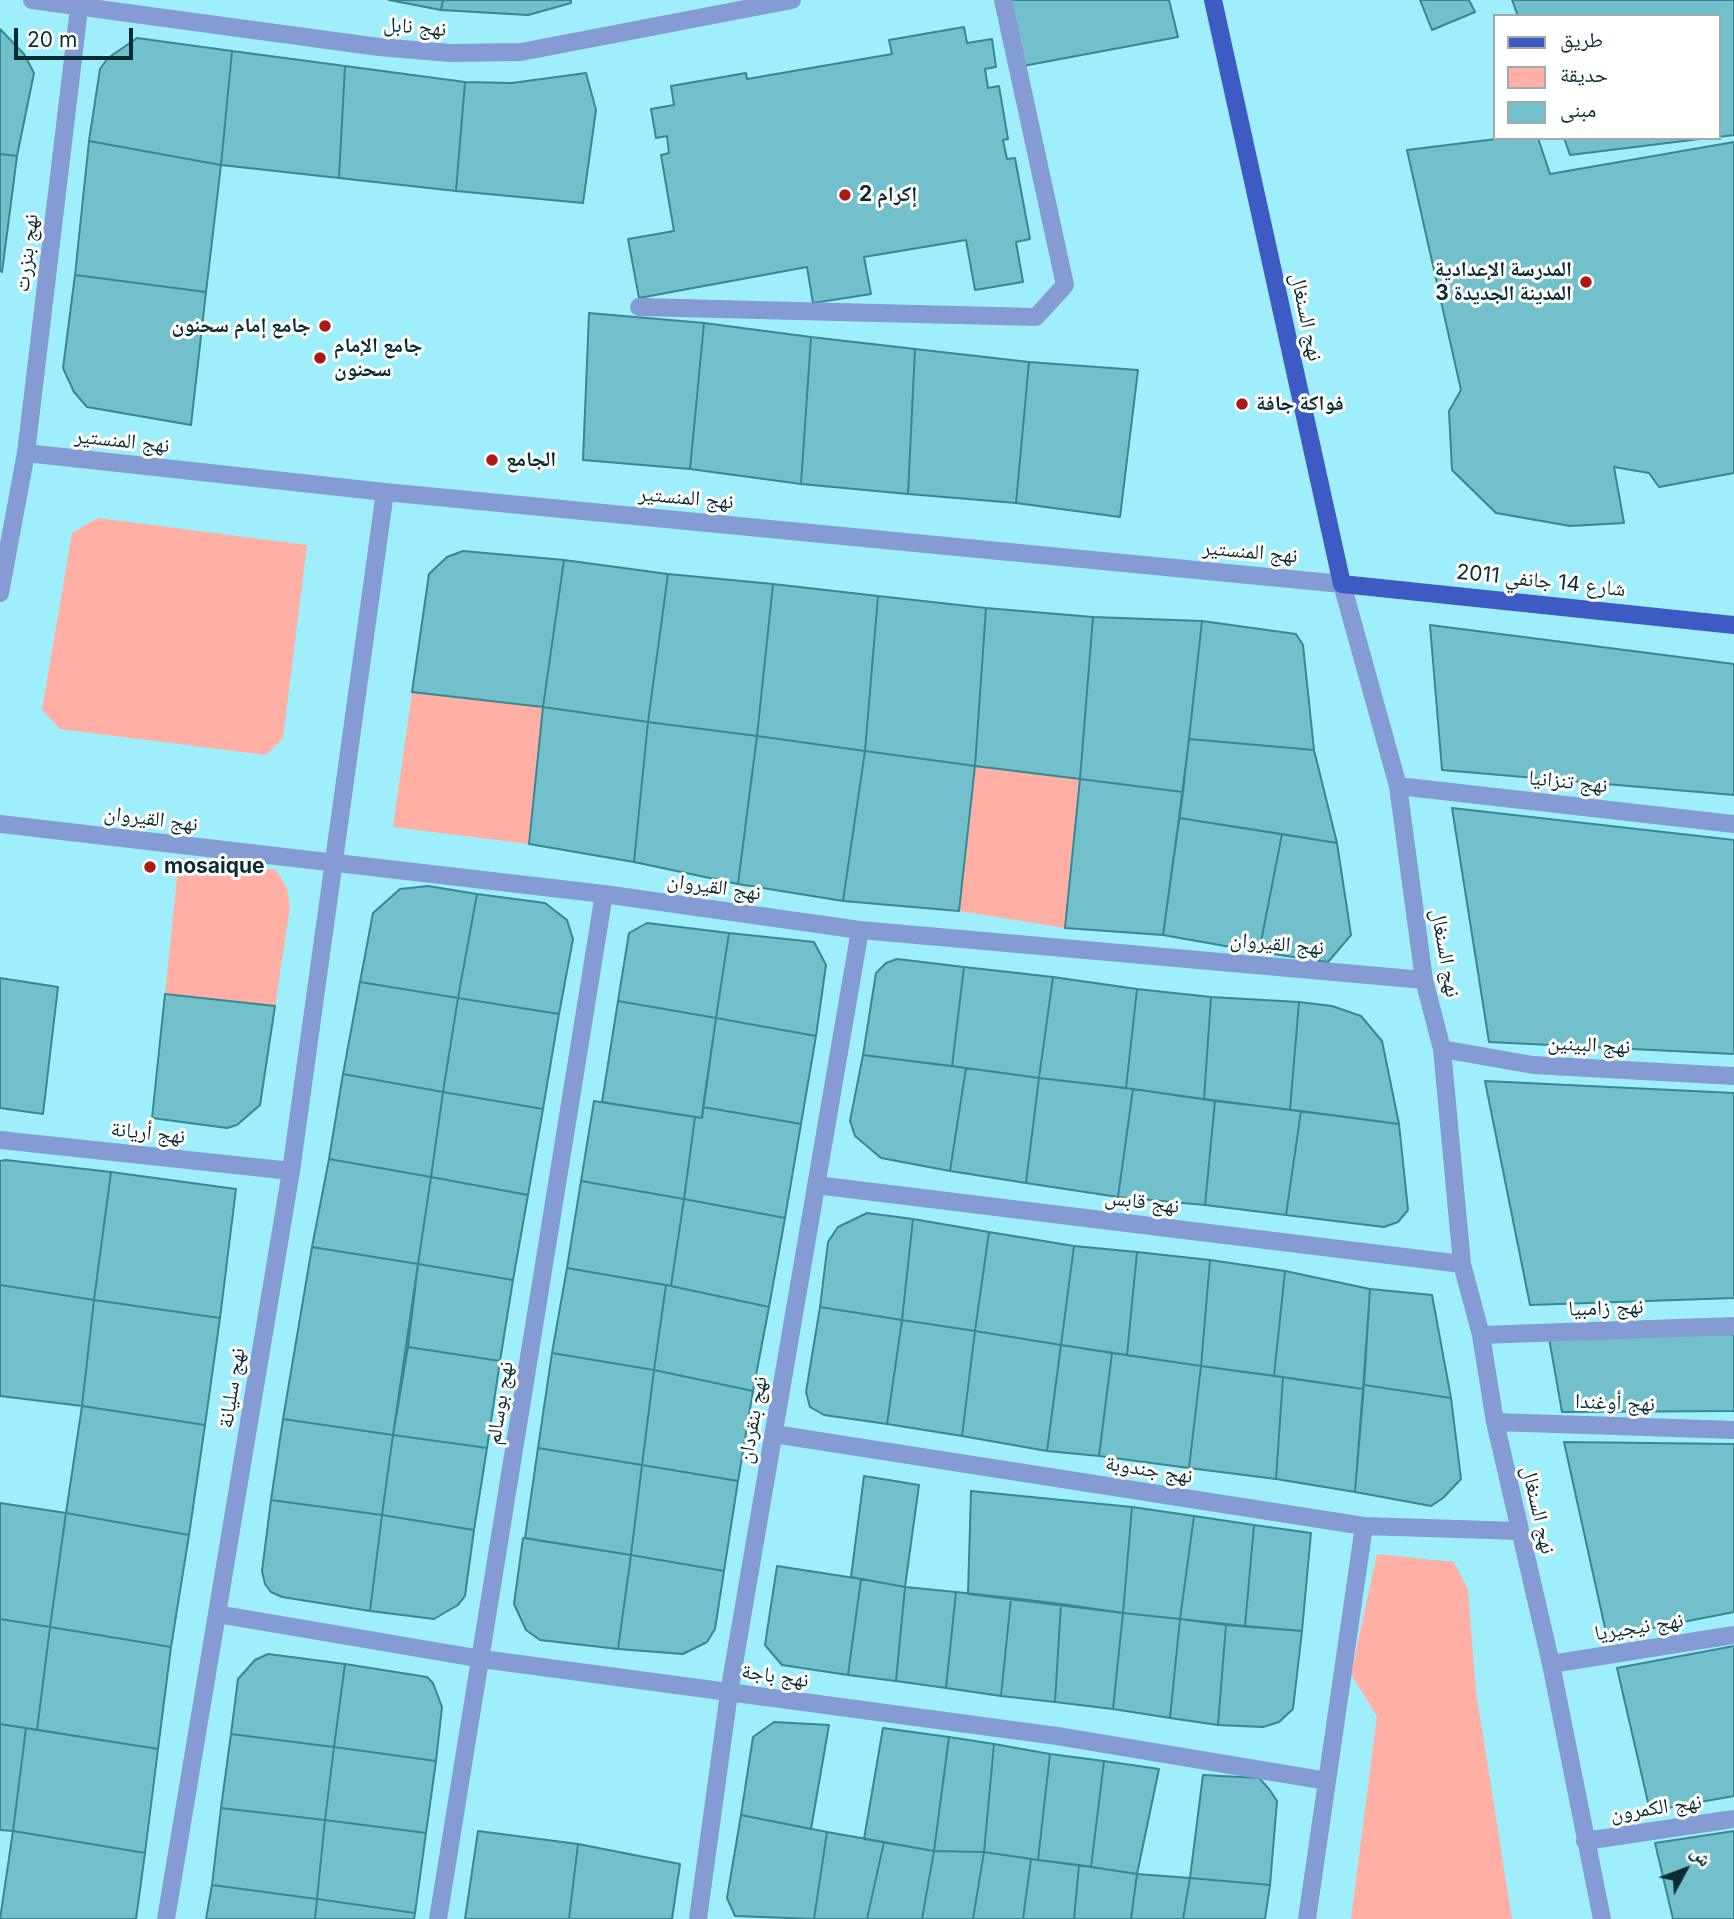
<!DOCTYPE html>
<meta charset="utf-8">
<style>
body{margin:0}
#map{position:relative;width:1734px;height:1919px;overflow:hidden;background:#9feefb;font-family:Inter,"Noto Naskh Arabic",sans-serif}
canvas{display:block}
.legend{position:absolute;left:1493px;top:14px;width:228px;height:126px;box-sizing:border-box;background:#fff;border:2px solid #9dabad;margin:0;padding:9px 12px;list-style:none;font-size:21px;color:#092c31}
.legend li{display:flex;align-items:center;gap:14px;height:35px}
.legend b{width:35px;border:2px solid #9dabad}
.north{position:absolute;left:1650px;top:1835px;width:70px;height:70px;-webkit-text-stroke:5px #fff;paint-order:stroke;rotate:49deg;font-size:19px;font-weight:700;line-height:28px;text-align:center;color:#092c31}
.north::after{content:'';display:block;margin:auto;width:24px;height:32px;background:#092c31;clip-path:polygon(50% 0,100% 100%,50% 72%,0 100%)}
.scale{position:absolute;left:14px;top:28px;width:119px;height:32px;box-sizing:border-box;border:4px solid #092c31;border-top:0;padding-left:9px;font-size:21px;line-height:24px;white-space:nowrap;color:#092c31;-webkit-text-stroke:5px #fff;paint-order:stroke}
</style>
<div id="map">
<canvas width="1734" height="1919"></canvas>
<ul class="legend">
<li><b style="height:9px;background:#3e5bc3"></b>طريق</li>
<li><b style="height:19px;background:#ffafa3"></b>حديقة</li>
<li><b style="height:19px;background:#71c0cc"></b>مبنى</li>
</ul>
<div class="north">ش</div>
<div class="scale">20 m</div>
</div>
<script>
const ctx = document.querySelector('canvas').getContext('2d');
ctx.lineJoin = 'round';
function fill(path, color) { ctx.fillStyle = color; ctx.fill(path, 'evenodd'); }
function strokePath(path, color, width, dash) { ctx.strokeStyle = color; ctx.lineWidth = width; ctx.lineCap = dash ? 'butt' : 'round'; ctx.setLineDash(dash || []); ctx.stroke(path); }
function drawText(font, color, halo, rows, align = 'center') {
  ctx.font = font + ' Inter,"Noto Naskh Arabic",sans-serif'; ctx.lineWidth = 6; ctx.setLineDash([]); ctx.textBaseline = 'middle'; ctx.strokeStyle = halo; ctx.fillStyle = color; for (const [text, x, y, turn = 0] of rows) {
    ctx.save(); ctx.translate(x, y); ctx.rotate((+turn || 0) * Math.PI / 180); ctx.textAlign = isNaN(turn) ? turn : align; if (halo) ctx.strokeText(text, 0, 0); ctx.fillText(text, 0, 0); ctx.restore();
  }
}
fill(new Path2D(`
 M98,518L307,545L283,738L266,755L60,729L42,710L72,533Z
 M412,692L543,707L529,844L393,827Z
 M975,766L1080,779L1065,928L959,911Z
 M179,858L276,870L287,888L290,907L275,1006L165,994Z
 M1377,1554L1454,1562L1468,1590L1476,1691L1512,1919H1351L1377,1716L1351,1674Z`), '#ffafa3');
const building = new Path2D(`
 M389,0H443L441,10Z
 M443,0H571V3L528,15L441,10Z
 M1007,0H1169L1178,37L1023,66Z
 M1420,0H1469L1475,12L1432,30Z
 M1512,0H1734V135L1718,137V16H1518Z
 M964,27L967,43L992,39L996,67L985,69L988,88L999,86L1008,139L1003,140L1007,159L1015,158L1030,239L1016,242L1023,282L975,290L966,240L864,257L871,294L813,303L807,267L639,298L628,239L674,231L661,155L669,153L667,136L656,138L651,109L674,105L671,86L746,73L747,79L892,54L889,40Z
 M0,29L24,54L34,73L17,156L0,154Z
 M137,38L232,51L221,165L89,141L100,69L108,58Z
 M232,51L345,66L339,178L221,165Z
 M345,66L465,82L456,191L339,178Z
 M586,73L596,110L583,203L456,191L465,82L512,83Z
 M1504,138H1538L1550,174L1734,142V473L1659,487L1649,473L1614,467L1624,523L1570,526L1496,513L1452,470L1449,411L1461,390L1407,150Z
 M1564,138H1708L1570,155Z
 M89,141L221,165L206,292L75,275Z
 M0,154L17,156L2,272L0,271Z
 M75,275L206,292L191,425L87,407L74,392L63,368Z
 M589,313L704,323L690,469L583,460Z
 M704,323L811,337L801,484L690,469Z
 M811,337L915,349L908,494L801,484Z
 M915,349L1029,362L1016,503L908,494Z
 M1029,362L1138,370L1120,517L1016,503Z
 M463,551L564,560L543,707L412,692L429,574L447,557Z
 M564,560L668,574L648,722L543,707Z
 M668,574L773,584L757,736L648,722Z
 M773,584L878,596L865,751L757,736Z
 M878,596L986,608L975,766L865,751Z
 M986,608L1093,617L1080,779L975,766Z
 M1093,617L1202,621L1183,792L1080,779Z
 M1202,621L1296,634L1303,645L1314,750L1189,739Z
 M1430,625L1734,664V795L1442,770Z
 M543,707L648,722L634,862L529,844Z
 M648,722L757,736L738,884L634,862Z
 M757,736L865,751L843,901L738,884Z
 M1189,739L1314,750L1337,843L1179,818Z
 M865,751L975,766L959,911L843,901Z
 M1080,779L1183,792L1163,935L1065,928Z
 M1452,808L1734,840V1054L1489,1042Z
 M1179,818L1282,834L1259,952L1163,935Z
 M1282,834L1337,843L1351,935L1328,962L1259,952Z
 M428,886L477,894L458,998L360,982L373,913L400,889Z
 M477,894L545,903L567,920L573,939L559,1014L458,998Z
 M647,923L729,933L716,1018L618,1001L629,933Z
 M729,933L814,942L826,965L816,1036L716,1018Z
 M897,959L964,967L952,1066L863,1055L876,973L886,963Z
 M964,967L1053,977L1039,1078L952,1066Z
 M1053,977L1137,989L1126,1088L1039,1078Z
 M0,978L58,987L43,1114L0,1108Z
 M360,982L458,998L443,1092L343,1074Z
 M1137,989L1211,997L1204,1099L1126,1088Z
 M165,994L275,1006L260,1105L237,1125L227,1128L152,1118Z
 M1211,997L1299,1002L1290,1110L1204,1099Z
 M458,998L559,1014L543,1109L443,1092Z
 M618,1001L716,1018L702,1118L602,1102Z
 M1299,1002L1332,1006L1361,1016L1382,1041L1399,1124L1290,1110Z
 M716,1018L816,1036L801,1124L703,1107Z
 M863,1055L966,1068L950,1171L881,1158L855,1136L850,1121Z
 M966,1068L1039,1078L1026,1183L950,1171Z
 M343,1074L443,1092L431,1177L329,1159Z
 M1039,1078L1133,1089L1118,1197L1026,1183Z
 M1485,1081L1734,1093V1298L1530,1305Z
 M1133,1089L1215,1101L1205,1205L1118,1197Z
 M443,1092L543,1109L528,1195L431,1177Z
 M594,1101L695,1117L684,1199L581,1181Z
 M1215,1101L1301,1111L1286,1215L1205,1205Z
 M703,1107L801,1124L785,1218L684,1199L695,1117L702,1118Z
 M1301,1111L1399,1124L1408,1210L1398,1222L1384,1227L1286,1215Z
 M329,1159L431,1177L418,1264L312,1247Z
 M6,1160L111,1172L94,1300L0,1285V1161Z
 M111,1172L236,1189L220,1318L94,1300Z
 M431,1177L528,1195L513,1280L418,1264Z
 M581,1181L684,1199L671,1286L567,1268Z
 M684,1199L785,1218L769,1307L671,1286Z
 M867,1213L913,1219L902,1320L820,1307L828,1242L838,1227Z
 M913,1219L989,1232L975,1331L902,1320Z
 M989,1232L1074,1246L1061,1345L975,1331Z
 M1074,1246L1137,1252L1127,1355L1061,1345Z
 M312,1247L418,1264L393,1435L283,1419Z
 M1137,1252L1210,1260L1201,1366L1127,1355Z
 M1210,1260L1285,1271L1274,1376L1201,1366Z
 M418,1264L513,1280L500,1361L408,1347Z
 M567,1268L666,1285L654,1370L552,1353Z
 M1285,1271L1370,1289L1363,1389L1274,1376Z
 M0,1285L94,1300L82,1406L0,1396Z
 M666,1285L769,1307L753,1391L654,1370Z
 M1370,1289L1432,1295L1451,1398L1364,1385Z
 M94,1300L220,1318L205,1425L82,1406Z
 M820,1307L902,1320L887,1424L824,1415L810,1407L806,1392Z
 M902,1320L975,1331L962,1436L887,1424Z
 M975,1331L1061,1345L1047,1451L962,1436Z
 M1734,1334V1411L1562,1412L1549,1338Z
 M1061,1345L1112,1353L1099,1456L1047,1451Z
 M408,1347L500,1361L487,1448L393,1435Z
 M552,1353L654,1370L642,1465L538,1448Z
 M1112,1353L1201,1366L1189,1468L1099,1456Z
 M1201,1366L1283,1377L1276,1479L1189,1468Z
 M654,1370L753,1391L738,1481L642,1465Z
 M1283,1377L1363,1389L1355,1492L1276,1479Z
 M1364,1385L1451,1398L1461,1479L1443,1498L1431,1506L1355,1492Z
 M82,1406L205,1425L189,1535L66,1513Z
 M283,1419L393,1435L382,1515L271,1500Z
 M393,1435L487,1448L474,1530L382,1515Z
 M1564,1442L1734,1444V1612L1607,1637Z
 M538,1448L642,1465L631,1555L525,1538Z
 M642,1465L738,1481L724,1571L631,1555Z
 M864,1476L919,1485L905,1587L851,1577Z
 M971,1491L1132,1507L1123,1613L968,1594Z
 M271,1500L382,1515L370,1611L282,1597L271,1592L265,1584L262,1571Z
 M0,1503L66,1513L50,1627L0,1619Z
 M1132,1507L1194,1516L1180,1619L1123,1613Z
 M66,1513L189,1535L171,1647L50,1627Z
 M382,1515L474,1530L465,1596L458,1605L434,1619L370,1611Z
 M1194,1516L1254,1525L1245,1626L1180,1619Z
 M1254,1525L1311,1533L1302,1631L1245,1626Z
 M523,1538L631,1555L618,1649L540,1640L526,1630L514,1604Z
 M631,1555L724,1571L715,1629L707,1642L683,1654L618,1649Z
 M777,1566L861,1579L848,1675L782,1665L765,1645Z
 M861,1579L905,1587L896,1681L848,1675Z
 M905,1587L956,1592L946,1688L896,1681Z
 M956,1592L1011,1598L1001,1696L946,1688Z
 M1011,1598L1061,1604L1055,1702L1001,1696Z
 M1061,1604L1123,1613L1113,1709L1055,1702Z
 M1123,1613L1180,1619L1170,1718L1113,1709Z
 M0,1619L50,1627L37,1730L0,1724Z
 M1180,1619L1226,1625L1218,1725L1170,1718Z
 M1226,1625L1302,1631L1293,1709L1279,1722L1263,1727L1218,1725Z
 M50,1627L171,1647L158,1749L37,1730Z
 M1734,1646V1796L1650,1811L1617,1668Z
 M268,1654L345,1664L334,1747L231,1734L238,1679L255,1660Z
 M345,1664L427,1677L433,1683L442,1707L436,1761L334,1747Z
 M774,1722L829,1725L811,1829L741,1815L753,1737Z
 M0,1724L26,1728L13,1831L0,1830Z
 M26,1728L158,1749L145,1853L13,1831Z
 M883,1728L949,1737L934,1851L864,1839Z
 M231,1734L334,1747L325,1820L221,1808Z
 M949,1737L994,1744L984,1852L934,1851Z
 M994,1744L1050,1754L1038,1860L984,1852Z
 M334,1747L436,1761L426,1833L325,1820Z
 M1050,1754L1104,1761L1091,1867L1038,1860Z
 M1104,1761L1159,1769L1137,1874L1091,1867Z
 M1203,1775L1259,1778L1269,1789L1277,1801L1270,1885L1190,1878Z
 M221,1808L325,1820L317,1899L212,1885Z
 M741,1815L827,1832L814,1919L735,1916L727,1898Z
 M325,1820L426,1833L415,1913L317,1899Z
 M13,1831L145,1853L136,1919H0Z
 M478,1831L578,1844L569,1919H465Z
 M1734,1831V1919H1673L1655,1843Z
 M827,1832L884,1842L867,1919H814Z
 M884,1842L934,1851L922,1919H867Z
 M578,1844L680,1864L672,1919H569Z
 M934,1851L984,1852L973,1919H922Z
 M984,1852L1031,1859L1023,1919H973Z
 M1031,1859L1079,1865L1074,1919H1023Z
 M1079,1865L1137,1874L1131,1919H1074Z
 M1137,1874L1190,1878L1183,1919H1131Z
 M1190,1878L1270,1885L1265,1919H1183Z
 M212,1885L317,1899L315,1919H206Z
 M317,1899L415,1913L414,1919H315Z`);
fill(building, '#71c0cc');
strokePath(building, '#378893', 2);
strokePath(new Path2D(`
 M32,0L379,47L450,53L521,52L792,0
 M639,307L1036,317L1065,285L1003,0
 M26,453L385,492L1342,584L1398,786L1424,980L1442,1049L1462,1264L1481,1335L1495,1422L1551,1664L1602,1919
 M0,593L26,453L80,0
 M1398,786L1734,824
 M0,824L604,894L860,930L1424,980
 M1442,1049L1533,1065L1734,1076
 M0,1140L291,1171
 M816,1185L1462,1264
 M1481,1335L1734,1326
 M1495,1422L1734,1430
 M774,1434L1364,1526L1519,1531
 M217,1614L482,1659L1057,1736L1327,1781
 M1551,1664L1734,1635
 M1585,1841L1734,1819
 M166,1919L291,1171L385,492
 M438,1919L604,894
 M698,1919L729,1693L860,930
 M1307,1919L1364,1526`), '#859bd4', 18);
strokePath(new Path2D(`
 M1213,0L1342,584L1734,625`), '#3e5bc3', 18);
for (const [x, y, r, color] of [
 [845,195,7,"#ac1a16"],
 [1586,282,7,"#ac1a16"],
 [325,326,7,"#ac1a16"],
 [320,358,7,"#ac1a16"],
 [1242,404,7,"#ac1a16"],
 [492,460,7,"#ac1a16"],
 [150,867,7,"#ac1a16"]
]) { const dot = new Path2D(); dot.arc(x, y, r, 0, 2 * Math.PI); ctx.fillStyle = color; ctx.fill(dot); strokePath(dot, '#fff', 2.5); }
drawText('21px', '#092c31', '#fff', [
 ["نهج نابل",415,27,5],
 ["نهج بنزرت",27,253,-83],
 ["نهج السنغال",1306,317,78],
 ["نهج المنستير",122,441,6],
 ["نهج المنستير",686,498,5],
 ["نهج المنستير",1250,552,5],
 ["شارع 14 جانفي 2011",1541,581,6],
 ["نهج تنزانيا",1568,782,6],
 ["نهج القيروان",151,819,7],
 ["نهج القيروان",714,887,8],
 ["نهج القيروان",1277,944,5],
 ["نهج السنغال",1445,953,80],
 ["نهج البينين",1589,1045,3],
 ["نهج أريانة",148,1133,6],
 ["نهج قابس",1142,1202,7],
 ["نهج زامبيا",1606,1308,-2],
 ["نهج سليانة",232,1388,-81],
 ["نهج بوسالم",500,1403,-81],
 ["نهج أوغندا",1615,1403,2],
 ["نهج بنقردان",753,1420,-80],
 ["نهج جندوبة",1149,1470,9],
 ["نهج السنغال",1538,1510,77],
 ["نهج نيجيريا",1639,1627,-9],
 ["نهج باجة",775,1676,8],
 ["نهج الكمرون",1656,1808,-8]
]);
drawText('bold 21px', '#092c31', '#fff', [
 ["إكرام 2",859,195],
 ["المدرسة الإعدادية",1572,270,"right"],
 ["المدينة الجديدة 3",1572,294,"right"],
 ["جامع إمام سحنون",311,326,"right"],
 ["جامع الإمام",334,346],
 ["سحنون",334,370],
 ["فواكة جافة",1256,404],
 ["الجامع",506,460],
 ["mosaique",164,867]
], 'left');
</script>
